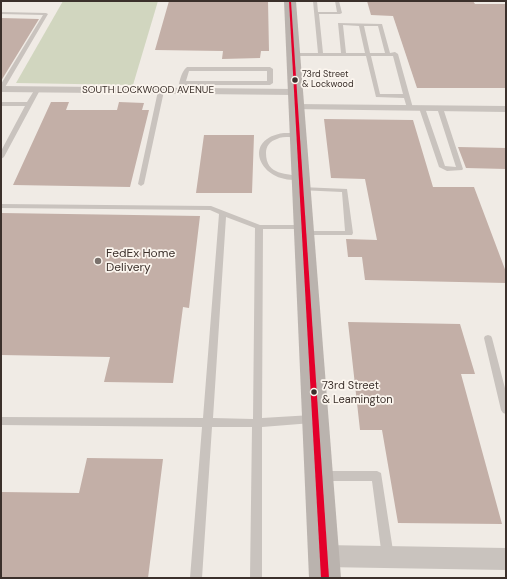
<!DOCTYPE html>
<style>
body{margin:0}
#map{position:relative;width:507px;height:579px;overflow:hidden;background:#f0ebe5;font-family:"DM Sans",sans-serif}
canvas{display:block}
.frame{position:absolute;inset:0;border:2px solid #3b302b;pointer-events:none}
</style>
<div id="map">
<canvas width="507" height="579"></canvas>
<div class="frame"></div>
</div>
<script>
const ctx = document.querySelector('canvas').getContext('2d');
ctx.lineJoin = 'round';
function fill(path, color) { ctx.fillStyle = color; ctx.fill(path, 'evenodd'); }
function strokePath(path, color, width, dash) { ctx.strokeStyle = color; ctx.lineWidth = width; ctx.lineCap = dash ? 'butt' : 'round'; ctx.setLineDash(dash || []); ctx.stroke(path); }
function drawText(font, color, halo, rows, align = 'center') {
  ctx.font = font + ' "DM Sans",sans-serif'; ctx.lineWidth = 3.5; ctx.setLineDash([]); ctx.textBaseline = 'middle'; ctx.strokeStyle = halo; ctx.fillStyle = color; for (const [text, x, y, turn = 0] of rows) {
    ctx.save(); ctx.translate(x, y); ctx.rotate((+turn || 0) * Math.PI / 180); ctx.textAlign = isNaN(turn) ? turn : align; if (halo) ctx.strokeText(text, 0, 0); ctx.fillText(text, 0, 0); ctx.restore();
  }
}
fill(new Path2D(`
 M63,1H158L133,85L16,83Z`), '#d1d6bf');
fill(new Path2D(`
 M169,1H268L269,51H261L260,58L222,59L223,51L155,50Z
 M367,1H473L475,4H506V88H417L393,16L371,15Z
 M1,18L39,19L1,81Z
 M51,102H69L66,110H117L119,102L144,103L142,110H149L130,187L13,185Z
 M324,119L413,120L433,187H474L506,272V283L365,280L362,257H348L346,239L377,240L365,179L331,178Z
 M204,135H254L252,193H196Z
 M458,147L506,148V169L466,168Z
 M1,213L200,216L189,308L183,307L173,383L104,382L110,357L1,355Z
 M348,322L460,324L475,374H461L502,524L398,523L382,430H360Z
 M87,458L163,459L148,578H1V492L79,493Z`), '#c3afa7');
fill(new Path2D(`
 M313,1H317L318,12H337L335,1H339L342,13L340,14H319L323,53H341L338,23L382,24L390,53L395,52L398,54L413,108L412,109L407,108L404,98L376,97L366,56H291L290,55L293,53H318ZM343,25L359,26L365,53H346ZM364,26H378L385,53H370ZM371,56H393L403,94H380Z
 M1,12L46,13L48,14L4,89L1,91V84L43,15L1,14Z
 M187,67H270L273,69V83L270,85H185L182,92H178C178,86 181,71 187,67ZM189,71H267V81H186Z
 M35,89L40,90L4,157L1,159V151L25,106H1V102H27Z
 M161,89L164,91L144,184L141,186L138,184L158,91Z
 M422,106L425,108L445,166L456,167L437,108L440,106L443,108L463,169L462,170L447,171L439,167L419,108Z
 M284,133H298L301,135C295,139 284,135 277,139C270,141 266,146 266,153C266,176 287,173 303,177V179C261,187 239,139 284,133Z
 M301,187L347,189L353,233L352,235H302L301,233L305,231H345L342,192L299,190V188Z
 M1,204L211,206L260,225H307L308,227L307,229H263L262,418L312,415L315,416L317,419L315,422L312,423L262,427V578H250L252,427H212L202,578H190L202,427L1,425V417L203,418L219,214L210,210L1,208ZM226,217L255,228L253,419L213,418Z
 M488,335L491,336L492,338L506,392V414L503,413L501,410L484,338L485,336Z
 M322,471H377L381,473L394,557L392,561L388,563L384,561L382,557L372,481H322L318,479L317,476L318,473Z`), '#c9c3be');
fill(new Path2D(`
 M1,86L295,89L300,92L295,95L1,92Z
 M296,104L506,106V112L292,109L291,107Z
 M323,545L506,548V570L323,567L316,563L312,556L316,549Z`), '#c9c3be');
fill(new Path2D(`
 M284,1H296L341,578H309Z`), '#bab3ae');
fill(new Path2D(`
 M289,1H291L329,578H321Z`), '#e4002b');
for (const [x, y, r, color] of [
 [295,80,3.5,"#3b302b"],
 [98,261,4,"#7a716c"],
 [314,392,3.5,"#3b302b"]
]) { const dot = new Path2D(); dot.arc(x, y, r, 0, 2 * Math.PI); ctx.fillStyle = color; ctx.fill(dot); strokePath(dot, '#fbf5ee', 1.5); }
drawText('9px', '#3b302b', '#fbf5ee', [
 ["73rd Street",302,75],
 ["& Lockwood",302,85]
], 'left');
drawText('10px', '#3b302b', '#fbf5ee', [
 ["SOUTH LOCKWOOD AVENUE",148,90]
]);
drawText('11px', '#3b302b', '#fbf5ee', [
 ["73rd Street",322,386],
 ["& Leamington",322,400]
], 'left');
drawText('12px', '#3b302b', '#fbf5ee', [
 ["FedEx Home",106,254],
 ["Delivery",106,268]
], 'left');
</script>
